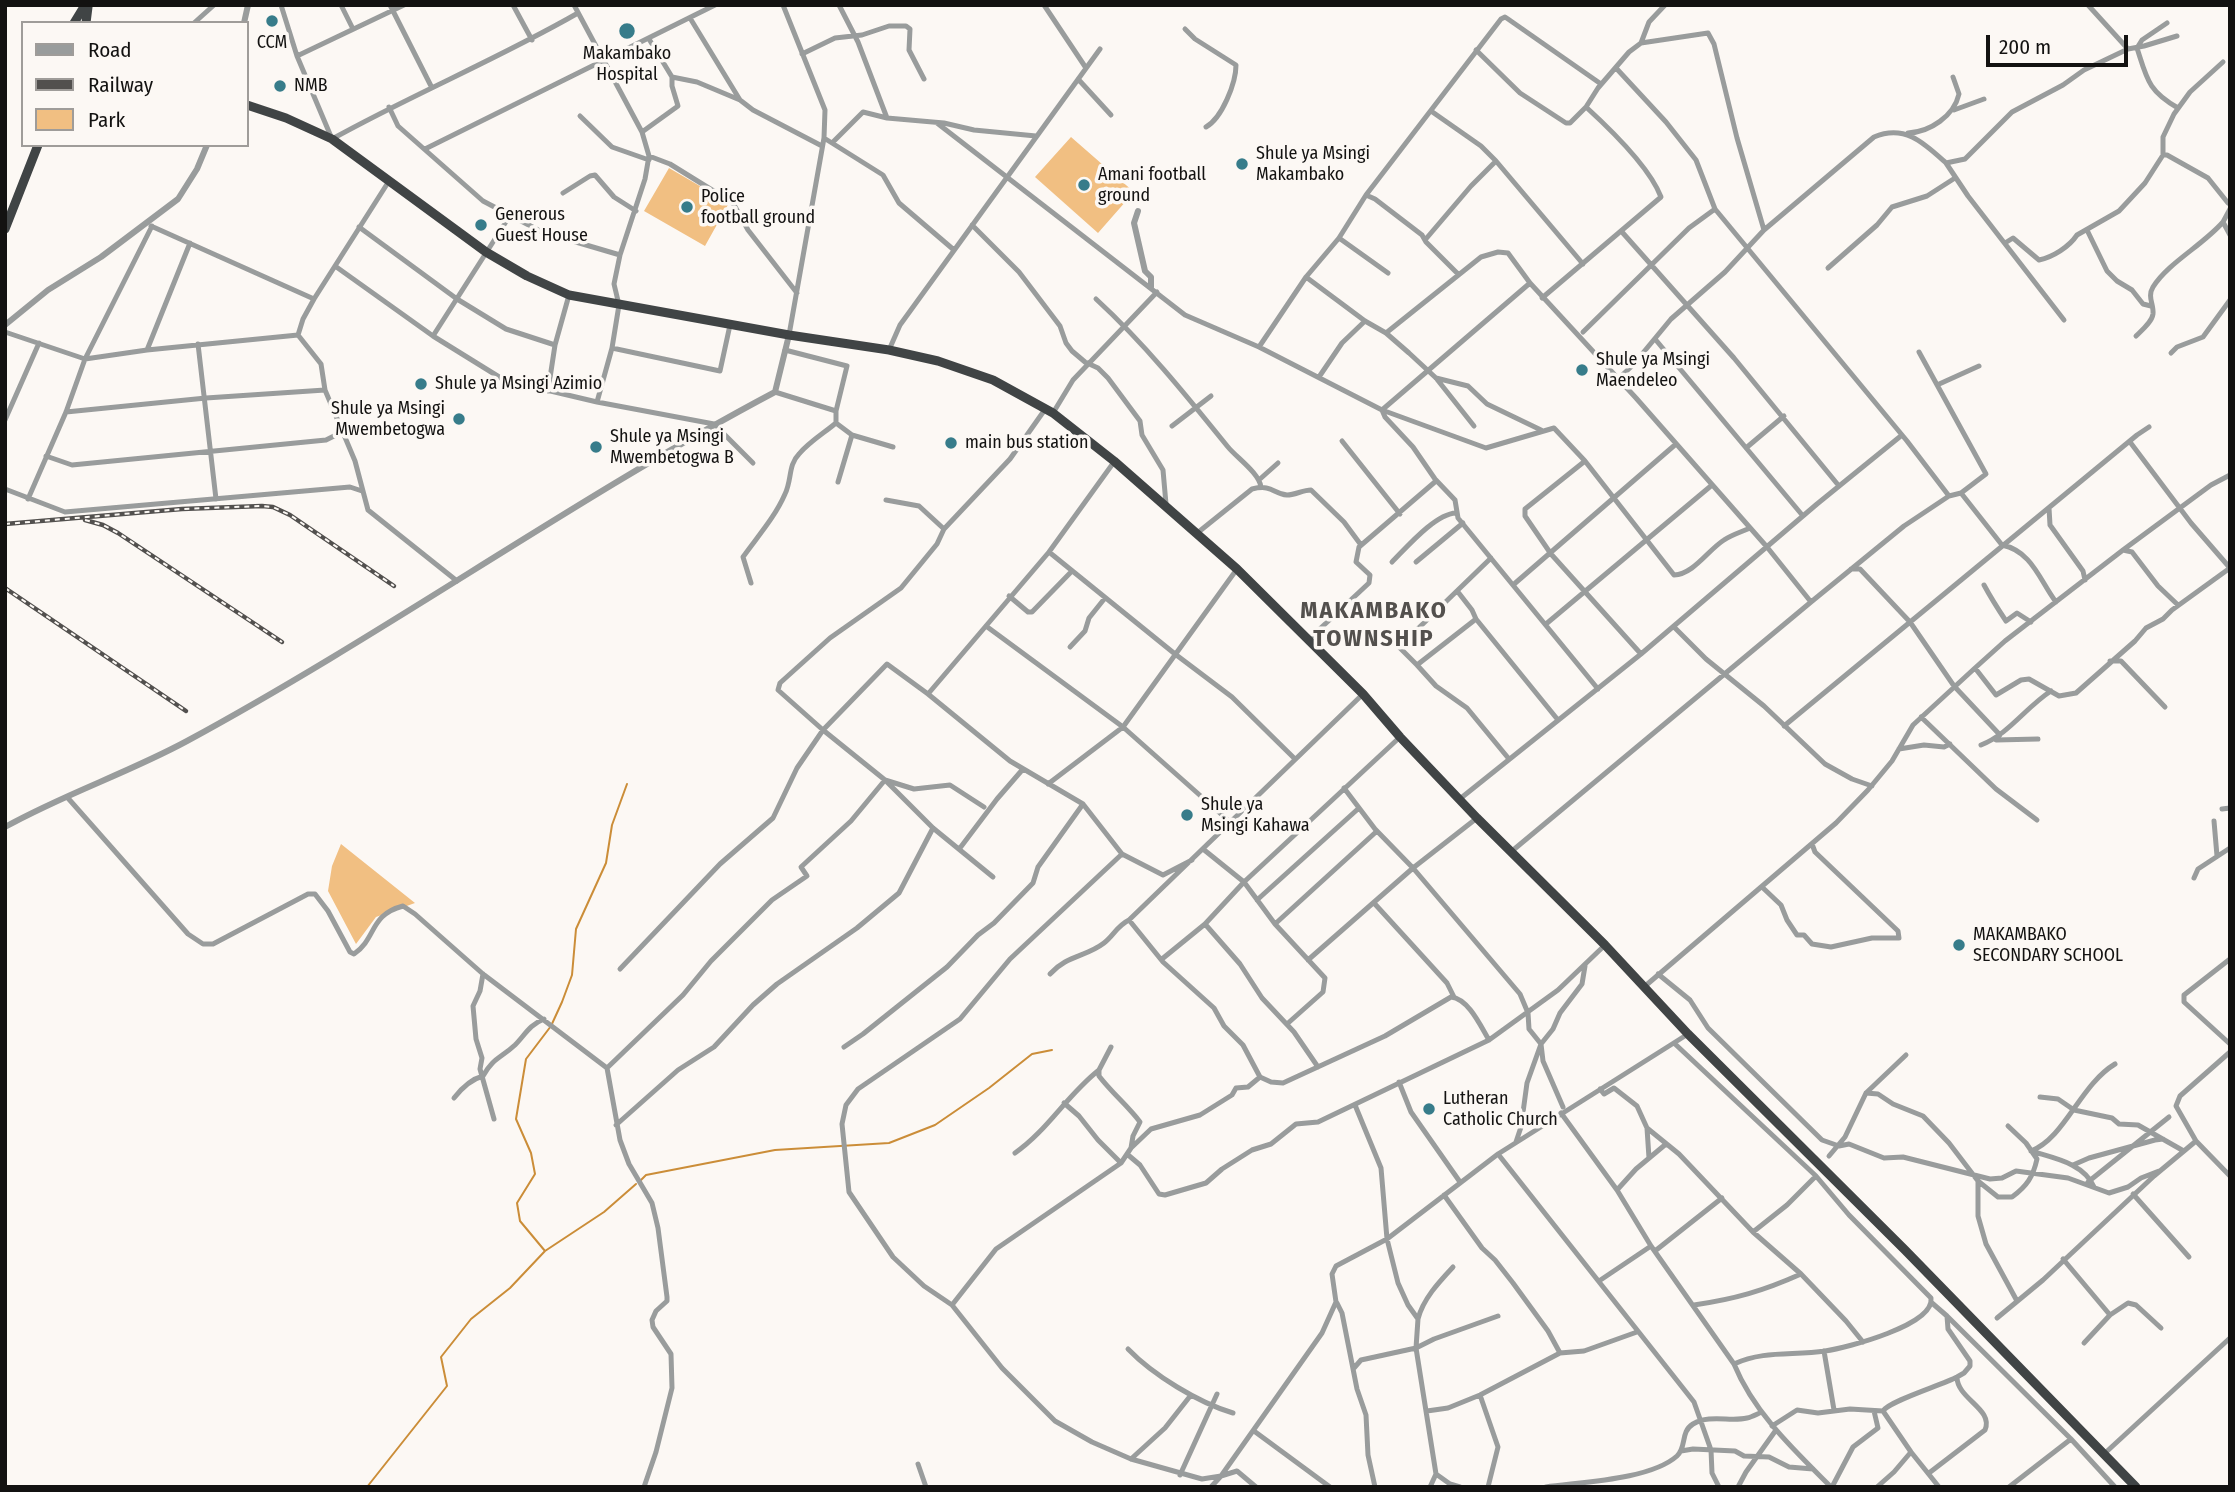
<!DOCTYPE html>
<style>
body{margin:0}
#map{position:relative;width:2235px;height:1492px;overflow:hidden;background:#fcf8f4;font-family:"Fira Sans Condensed",sans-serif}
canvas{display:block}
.frame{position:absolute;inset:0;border:7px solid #131211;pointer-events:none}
.legend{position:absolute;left:21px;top:21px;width:228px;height:126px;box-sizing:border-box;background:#fcf8f4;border:2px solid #9f9c99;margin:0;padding:9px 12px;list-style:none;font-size:21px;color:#131211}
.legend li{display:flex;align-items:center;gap:14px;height:35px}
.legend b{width:35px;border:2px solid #9f9c99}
.scale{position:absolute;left:1986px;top:35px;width:142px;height:32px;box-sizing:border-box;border:4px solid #131211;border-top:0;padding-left:9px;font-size:21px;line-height:24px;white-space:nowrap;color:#131211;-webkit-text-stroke:5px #fcf8f4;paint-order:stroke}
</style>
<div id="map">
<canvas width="2235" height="1492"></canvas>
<div class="frame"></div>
<ul class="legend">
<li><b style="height:9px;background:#999c9c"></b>Road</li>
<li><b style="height:9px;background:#52504e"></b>Railway</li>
<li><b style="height:19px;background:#f1bf82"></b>Park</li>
</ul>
<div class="scale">200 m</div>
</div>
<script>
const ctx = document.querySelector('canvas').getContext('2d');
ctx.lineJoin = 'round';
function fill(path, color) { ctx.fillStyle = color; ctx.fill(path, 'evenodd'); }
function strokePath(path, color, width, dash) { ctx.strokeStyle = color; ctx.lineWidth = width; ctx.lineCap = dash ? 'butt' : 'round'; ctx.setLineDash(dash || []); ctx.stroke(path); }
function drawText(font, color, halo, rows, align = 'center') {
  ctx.font = font + ' "Fira Sans Condensed",sans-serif'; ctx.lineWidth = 7; ctx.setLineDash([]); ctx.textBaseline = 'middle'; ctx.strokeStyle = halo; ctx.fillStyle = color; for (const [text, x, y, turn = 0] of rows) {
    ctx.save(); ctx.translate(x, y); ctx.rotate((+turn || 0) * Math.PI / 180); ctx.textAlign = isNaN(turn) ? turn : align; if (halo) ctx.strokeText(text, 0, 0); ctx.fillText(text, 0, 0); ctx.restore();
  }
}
fill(new Path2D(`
 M1071,137L1134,192L1098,233L1035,177Z
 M669,168L729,203L705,246L644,211Z
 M341,844L415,903L376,917L356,944L328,891L332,866Z`), '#f1bf82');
strokePath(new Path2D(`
 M641,1180L646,1175L775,1150L889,1143L935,1125L989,1088L1032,1054L1052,1050
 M545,1251L520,1221L517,1203L535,1174L531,1153L516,1119L526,1059L551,1026L562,1002L572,975L576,929L606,863L612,825L627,784
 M367,1487L447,1386L441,1357L471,1319L510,1288L545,1251L604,1212L636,1184`), '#cb8d38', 2);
strokePath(new Path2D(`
 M281,5L297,56L332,139C413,94 498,59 578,13
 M341,5L353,29
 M390,5L431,86
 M513,5L532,40
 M574,5L642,132L649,156L645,179L620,255L614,284L619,305L612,348L597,402
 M783,5L825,110L824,138L789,335
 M839,5L858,42L887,118
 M1044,5L1086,68
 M2088,5L2128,49
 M690,18L740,100L753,110L822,146
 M194,23L214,5
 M2167,23L2142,40L2137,48C2147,79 2148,91 2178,108
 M1185,29L1195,39L1236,65C1236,83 1222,118 1206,127
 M649,39L672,77L697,82L740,100
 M1641,43L1649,22L1665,5
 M1476,50L1520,93L1566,123H1570L1586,107L1598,88L1629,52L1641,43L1708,33L1714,44L1737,138L1764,230
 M802,54L835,38L862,35L889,26H906L910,29L909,50L924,79
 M297,56L404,5
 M1616,68L1666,122L1696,160L1715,209L1907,441L1949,496
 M1078,79L1111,115
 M389,107L398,126L483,201L542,232L620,255
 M1954,110L1984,99
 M1431,111L1481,146L1496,161L1583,264
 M580,116L612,147L649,160
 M937,123L1185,315L1259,347L1382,410L1486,448L1554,428L1585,461L1674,575C1694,574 1708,550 1724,540C1731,535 1741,532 1750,528
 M642,132L678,106L672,86V77
 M1908,133C1930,132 1954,116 1959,94L1953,77
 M824,138L883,175L899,203L954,250
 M833,142L863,112L887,118L944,123L974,130L1036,136
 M425,149L715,5
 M2163,155H2167L2208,178L2228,203
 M649,156L670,164L733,203L748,230L797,293
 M1946,163L1968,196L2064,320
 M563,193L590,176L595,175L614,197L636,211
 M1366,195L1375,199L1422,235L1426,242L1458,274
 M2230,209L2223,222L2230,235
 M972,225L1019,272L1060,326L1066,343L1072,351L1085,362L1098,368L1108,378L1140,421L1142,435L1163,470L1166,504
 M151,226L314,299
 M359,227L457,299L506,329L555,345
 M2087,230L2107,271L2117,281L2132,290L2143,304L2151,306
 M1622,232L1734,358L1839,486
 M1339,238L1388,273
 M1425,240L1471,186L1496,161
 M2005,243L2013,238L2039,260C2053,257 2069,247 2077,235L2119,211L2145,183L2163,155V137L2174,114L2190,92L2223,62
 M335,266L433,336L504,380L597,402L714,424L753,463
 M1828,268L1877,225L1892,207L1927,196L1955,178
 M1306,277L1365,321L1386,333L1409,353L1436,378L1474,426
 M1542,298L1661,197C1650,168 1609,128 1586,107
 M1096,299C1145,344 1186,395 1228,447C1237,458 1259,473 1261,487
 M5,332L85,359L147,350L298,335
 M1583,332L1689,228L1715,209
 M1386,333L1481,257L1498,252L1508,253L1530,283
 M298,335L321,364L325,390L355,461L368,510L457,581
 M298,335L303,319L314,299L389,181
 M433,336L509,217
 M2136,336C2142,330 2152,322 2153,314C2154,304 2147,297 2153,287C2168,263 2203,245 2223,222
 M1655,339L1803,516
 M198,344L216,499
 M1259,347L1306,277L1339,238L1366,195L1501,19L1505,17L1508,19L1601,84
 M612,348L720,371L730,325
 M147,350L190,243
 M785,350L847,366L836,411V423L852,435L893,447
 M889,350L900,325L1100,49
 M2171,353L2177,347L2203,337L2230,300
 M1319,377L1342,343L1365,321
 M1436,378L1468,386L1487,404L1541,430
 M1618,379L1633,365L1671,319L1725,272L1764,230L1874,137C1905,124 1924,143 1946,163L1965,159L2012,112L2063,85L2084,70L2128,49L2144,46L2177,36
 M1937,385L1979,366
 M548,391L555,345L569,295
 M775,392L836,411
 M1382,410L1530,283L1636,398L1767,547L1811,602L1512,851
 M1382,410L1385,417L1413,447L1435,479L1455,500L1458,518L1598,689
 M66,412L206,398L325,390
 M1053,413L1073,380L1157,292
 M5,420L39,343
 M1172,426L1211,396
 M1342,441L1400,514
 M2130,442L2191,523L2230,568
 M1746,448L1784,416
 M46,456L72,465L326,440L342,432
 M1585,461L1525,509V516L1551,554L1641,654
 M1260,479L1278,463
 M838,482L852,435
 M5,489L65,512L350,487L362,491
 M1961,493L2002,545C2032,551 2040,581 2056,602
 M28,499L66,412L85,359L152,226
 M886,500L919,506L944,529L1010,459L1046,408
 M2049,508L2050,525L2083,571L2085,580
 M944,529L937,544L901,588L830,638L780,683L778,690L823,730L885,780L933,828L993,877
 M1196,534L1252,489C1273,484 1273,494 1287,495C1295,495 1303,490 1311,490L1344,522L1361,545
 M2123,550L2132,552L2158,586L2178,605
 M1049,552L1175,654L1232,697L1295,759
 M1392,562C1407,547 1435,514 1456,513
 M1416,562L1463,523
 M1851,569H1860L1910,622L1954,686L2000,735
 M751,583L743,557C758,536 775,517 785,494C792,480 788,465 799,454C809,442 824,433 836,423
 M1513,585L1676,444
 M1984,585C1991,598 1998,609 2006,621L2017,613L2031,622
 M1458,592L1472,610L1476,619
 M1009,596L1028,612H1032L1072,571
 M1811,602L1904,526L1949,496L1961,493L1986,474L1919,352
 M1546,624L1712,485
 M986,626L1123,727L1230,822
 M1674,627L1706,659L1764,706L1825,764L1852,779L1872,786
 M1309,639L1369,583L1370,575L1356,562L1359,547L1436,481
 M1070,647L1085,631L1089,618L1105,598
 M2110,661H2121L2165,707
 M1417,665L1399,647L1491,558
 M1975,668L2005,641L2123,550L2211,485L2230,475
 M928,694L1049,552L1114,462
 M1921,717L1996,789L2037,820
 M1784,726L2137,435L2149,427
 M1996,740L2038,739
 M1981,745C2009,734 2026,707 2051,691
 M1899,749L1924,745L1944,747L1950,744
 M1509,759L1467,708L1436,686L1417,665L1476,619L1558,720
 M1048,784L1123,727L1237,569
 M1344,788L1375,829L1413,868L1520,994L1528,1013L1529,1029L1541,1044L1543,1061L1563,1107
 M67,797L188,934L203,944H213L308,894H315L328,911L350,952L354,954C377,938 369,915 403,906L415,914L483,974L607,1068L620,1140L629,1164L652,1203L658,1228L667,1297V1301L656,1311L652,1320L653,1327L671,1354L672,1388L656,1452L644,1487
 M1461,798L1641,654L1817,504L1902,435
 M2222,809L2230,808
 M2214,821L2217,856
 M960,848L997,799L1023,769
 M1203,849L1244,882L1275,924L1325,978L1323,992L1287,1024
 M1122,854L1010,959L960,1019L858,1089L846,1105L842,1124L849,1192L893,1257L924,1286L952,1305L1002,1368L1055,1421L1092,1442L1131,1459L1202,1479L1221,1476L1322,1333L1336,1302L1332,1274L1336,1266L1387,1239L1498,1154L1688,1034
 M2194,878L2198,869L2230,848
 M1762,887L1781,905L1787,920L1797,935H1804L1812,944L1831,947L1872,938H1899L1898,931L1815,852L1812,844
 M1257,900L1359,808
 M1374,903L1447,983L1454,997
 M1129,920L1363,694
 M1205,924L1240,964L1262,998L1294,1032L1318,1067
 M1275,924L1377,831
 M1162,959L1205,924L1244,882L1400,737
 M2230,959L2184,995V1002L2230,1044
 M1308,960L1413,868L1477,818
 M620,969L720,864L773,818L797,768L823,730L887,664L928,694L1010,761L1083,804L1122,854L1163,875L1192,860
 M483,974L480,991L473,1006L476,1039L482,1058L480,1069L494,1119
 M1050,974C1067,955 1086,957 1104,943C1114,935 1117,926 1129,920L1163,962L1214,1008L1224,1026L1243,1045L1260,1077
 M1658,974L1690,1000L1708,1028L1822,1140L1839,1146L1849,1144L1884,1158L1903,1157L1990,1179L2002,1178L2016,1171L2068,1178L2109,1193L2128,1187L2141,1178L2159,1171
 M1644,987L1836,823L1868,790L1892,761L1913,725L1975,668L1996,695L2021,680L2029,679L2059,696L2076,693L2135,641L2146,628L2163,619L2172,610L2230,568
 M1674,1043L1816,1176L1849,1215L1931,1298C1935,1325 1846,1348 1825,1351C1794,1356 1764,1350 1734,1364
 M844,1047L863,1034L947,967L978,935L994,923L1033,883L1038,867L1083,804
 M1111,1047L1099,1070V1076C1112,1093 1128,1106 1140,1122L1133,1136L1131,1148
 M2230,1052L2180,1096L2176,1106L2196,1141L2230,1176
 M607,1068L683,995L711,961L772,900L807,876L801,867L851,821L885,780L914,789L950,785L984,807
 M1399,1082L1411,1112L1460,1182
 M1600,1089L1604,1094L1614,1088L1637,1106L1647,1128L1679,1154L1753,1232L1801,1274L1846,1321L1863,1342
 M1866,1093L1878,1094L1893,1104L1923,1116L1949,1143L1978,1181L1998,1197H2012C2027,1186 2033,1177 2037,1159L2026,1143L2008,1126
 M2040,1097L2058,1099L2074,1110L2112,1118L2119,1124L2138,1125L2182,1150
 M454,1098C461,1089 472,1079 483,1076C493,1058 501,1058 515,1045C525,1035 529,1025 544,1019
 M1064,1103L1079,1116L1098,1140L1121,1163
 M1355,1105L1381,1168L1387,1239L1398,1283L1408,1305L1418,1319L1416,1348L1436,1474L1430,1487
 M1561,1113L1617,1190L1651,1246L1734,1364C1754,1413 1795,1451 1831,1487
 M616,1125L678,1070L714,1047L753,1005L777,984L857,928L899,893L933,828
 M1647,1128L1649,1158
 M1516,1142L1521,1127L1527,1083L1541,1044L1553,1029L1560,1013L1582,984L1585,966
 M1015,1153C1048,1130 1067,1095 1099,1070
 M1127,1154L1140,1165L1159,1194L1165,1195L1206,1183L1222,1169L1252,1150L1271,1144L1296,1124L1318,1122L1489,1040L1558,990L1605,945
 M1498,1154L1694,1402L1711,1450L1712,1473L1719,1487
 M1829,1156L1845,1137L1866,1093L1906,1055
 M2073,1165L2089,1158L2155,1140L2163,1139
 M1978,1181V1216L1986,1244L2017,1301
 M2088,1182L2169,1117
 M2094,1187C2084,1163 2053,1158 2031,1151C2065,1138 2080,1085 2115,1064
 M1617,1190L1636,1169L1666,1144
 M2133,1194L2189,1257
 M1444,1195L1482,1248L1495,1260L1513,1283L1548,1331L1560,1353
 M1753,1232L1787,1205L1816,1176
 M1655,1251L1722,1198
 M2063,1259L2110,1315L2128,1303L2136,1305L2161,1328
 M1599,1281L1651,1246
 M1337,1303L1342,1313L1357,1389L1366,1415L1368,1455L1375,1487
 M1932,1303L1947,1316L1948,1329L1970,1361V1366L1964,1373L1957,1377C1942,1385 1889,1401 1883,1411L1911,1452L1939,1487
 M952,1305L996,1249L1121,1163L1131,1148L1151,1129L1200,1115L1232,1095L1236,1088L1248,1087L1260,1077L1271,1082L1283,1083L1385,1036L1451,997C1469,999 1481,1027 1489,1040
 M1694,1305C1735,1299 1763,1291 1801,1274
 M1948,1317L2071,1439L2115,1487
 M1997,1318L2043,1280L2154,1176L2196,1141
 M1418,1319C1423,1299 1439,1282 1453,1267
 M2084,1343L2110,1315
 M1128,1349C1153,1375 1199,1403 1233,1413
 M1824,1351L1834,1410
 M1354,1368L1361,1360L1416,1348L1434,1339L1498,1316
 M1480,1395L1498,1447L1488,1487
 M1427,1411L1448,1408L1480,1395L1560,1353L1584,1351L1637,1332
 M1772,1426L1797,1410L1818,1413L1850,1409L1883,1411
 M1254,1431L1330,1487
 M1681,1451L1693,1449L1735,1451L1744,1456L1769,1457L1789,1467L1813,1469
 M2104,1454L2230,1338
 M1131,1459L1165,1428L1191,1395
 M918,1464L926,1487
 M1929,1473L1985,1430C1994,1409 1957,1399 1957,1377
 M1436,1474L1450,1484L1460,1487
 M1180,1475L1217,1394
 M1211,1487L1221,1476L1237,1471L1256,1487
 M1546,1487C1580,1482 1650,1480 1677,1456C1687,1447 1680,1432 1693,1424C1710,1414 1730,1422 1747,1418C1752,1417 1757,1414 1762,1412
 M1738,1487L1746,1472L1776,1430
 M1832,1487L1853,1447L1878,1428L1874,1411
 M1877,1487L1894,1472L1911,1452
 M2009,1487L2071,1439`), '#999c9c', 5);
strokePath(new Path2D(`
 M244,23L248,5
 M1138,211L1134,223L1145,271L1151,277V287
 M5,325L48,290L101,257L178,199L197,169L207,145
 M5,827C64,794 128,773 187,741C388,632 573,499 775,392L789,335`), '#999c9c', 6);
strokePath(new Path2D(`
 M74,23L85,5
 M86,23L88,7
 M247,105L286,118L332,139L486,252L527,276L569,295L789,335L889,350L938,361L993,380L1053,413L1114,461L1237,569L1363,694L1400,737L1477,818L1605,945L1688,1034L1905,1250L2136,1487
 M5,229L38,145`), '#404445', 9);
const rail = new Path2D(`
 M85,520L103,525L118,533L282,642
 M5,524L182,509L262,506L273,507L290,515L394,586
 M5,588L186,711`);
strokePath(rail, '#52504e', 4.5);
strokePath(rail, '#fcf8f4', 2, [5]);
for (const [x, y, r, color] of [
 [272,21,7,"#377c8a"],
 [627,31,9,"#377c8a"],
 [280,86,7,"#377c8a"],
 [1242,164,7,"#377c8a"],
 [1084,185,7,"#377c8a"],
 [687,207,7,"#377c8a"],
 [481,225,7,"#377c8a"],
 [1582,370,7,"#377c8a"],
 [421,384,7,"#377c8a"],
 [459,419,7,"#377c8a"],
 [951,443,7,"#377c8a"],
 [596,447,7,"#377c8a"],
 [1187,815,7,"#377c8a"],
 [1959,945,7,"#377c8a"],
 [1429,1109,7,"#377c8a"]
]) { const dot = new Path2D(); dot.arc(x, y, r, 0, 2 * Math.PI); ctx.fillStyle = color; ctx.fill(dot); strokePath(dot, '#fcf8f4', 2.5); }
drawText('18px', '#131211', '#fcf8f4', [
 ["CCM",272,43,"center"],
 ["Makambako",627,54,"center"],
 ["Hospital",627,75,"center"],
 ["NMB",294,86],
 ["Shule ya Msingi",1256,154],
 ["Makambako",1256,175],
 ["Amani football",1098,175],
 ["ground",1098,196],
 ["Police",701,197],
 ["football ground",701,218],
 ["Generous",495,215],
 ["Guest House",495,236],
 ["Shule ya Msingi",1596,360],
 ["Maendeleo",1596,381],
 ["Shule ya Msingi Azimio",435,384],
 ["Shule ya Msingi",445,409,"right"],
 ["Mwembetogwa",445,430,"right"],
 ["Shule ya Msingi",610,437],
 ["Mwembetogwa B",610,458],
 ["main bus station",965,443],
 ["Shule ya",1201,805],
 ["Msingi Kahawa",1201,826],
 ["MAKAMBAKO",1973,935],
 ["SECONDARY SCHOOL",1973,956],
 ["Lutheran",1443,1099],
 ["Catholic Church",1443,1120]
], 'left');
ctx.letterSpacing = '2px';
drawText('bold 24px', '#53504d', '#fcf8f4', [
 ["MAKAMBAKO",1374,611],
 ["TOWNSHIP",1374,639]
]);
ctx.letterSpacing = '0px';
</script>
